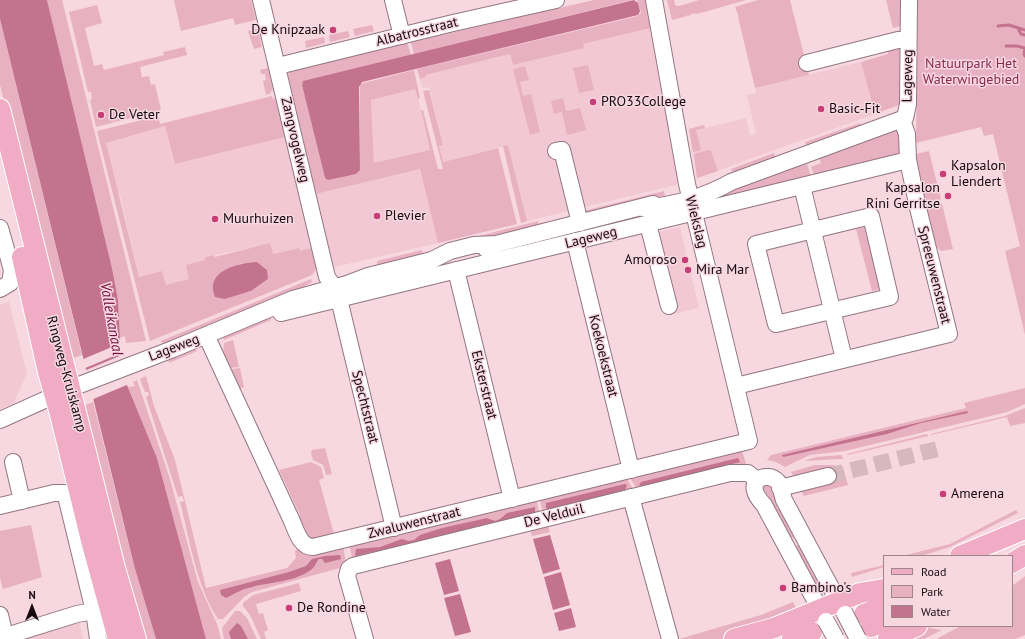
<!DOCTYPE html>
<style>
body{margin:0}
#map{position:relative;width:1025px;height:639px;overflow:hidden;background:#f7d7e0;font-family:"PT Sans",sans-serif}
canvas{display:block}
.legend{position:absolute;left:883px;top:555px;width:130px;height:72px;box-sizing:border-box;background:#f7d7e0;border:1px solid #9d858c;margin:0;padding:5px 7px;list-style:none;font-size:12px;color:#150a0e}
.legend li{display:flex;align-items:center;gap:8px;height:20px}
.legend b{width:20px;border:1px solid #9d858c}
.north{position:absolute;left:12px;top:587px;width:40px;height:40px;-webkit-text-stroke:3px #f7d7e0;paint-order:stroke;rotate:0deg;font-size:11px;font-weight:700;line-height:16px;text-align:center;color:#150a0e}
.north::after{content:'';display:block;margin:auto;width:14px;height:18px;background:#150a0e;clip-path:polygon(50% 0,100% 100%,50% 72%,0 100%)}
</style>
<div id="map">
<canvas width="1025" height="639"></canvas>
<ul class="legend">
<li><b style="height:5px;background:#efacc4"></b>Road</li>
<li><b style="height:11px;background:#e8b1c1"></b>Park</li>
<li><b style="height:11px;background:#c4738e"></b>Water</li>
</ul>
<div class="north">N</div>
</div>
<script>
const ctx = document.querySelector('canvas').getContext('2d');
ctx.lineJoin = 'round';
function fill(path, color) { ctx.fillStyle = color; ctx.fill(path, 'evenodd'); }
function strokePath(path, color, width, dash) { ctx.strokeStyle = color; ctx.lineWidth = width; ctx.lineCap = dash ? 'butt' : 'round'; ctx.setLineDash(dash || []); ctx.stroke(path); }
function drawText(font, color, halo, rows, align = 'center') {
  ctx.font = font + ' "PT Sans",sans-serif'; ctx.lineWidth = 3; ctx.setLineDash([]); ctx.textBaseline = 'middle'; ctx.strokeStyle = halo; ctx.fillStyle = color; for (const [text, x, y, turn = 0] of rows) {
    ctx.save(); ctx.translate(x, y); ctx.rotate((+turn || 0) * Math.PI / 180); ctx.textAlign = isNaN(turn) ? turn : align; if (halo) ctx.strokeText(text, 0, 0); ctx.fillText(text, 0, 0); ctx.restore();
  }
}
fill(new Path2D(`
 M651,28L678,182L676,185L527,221L508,145L443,162L439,146L443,144L429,87L423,88L420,79L426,77V75L510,54L513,65L583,48V44Z
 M861,62L875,114L697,178L689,129L704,125L705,128L746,118L750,135L756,133L747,95L756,93L755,88Z
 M416,89L430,150L374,164L371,100Z
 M165,126L175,164L285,137L312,248L300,251L299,248L272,254L270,244L205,257L206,260L189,279L166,285L162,271L139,277L120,195H118L105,143Z
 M420,169L438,243L334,267L316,194Z
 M680,227L699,308L670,315L650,234Z
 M9,301L27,374L13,404L0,409V305Z
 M79,621L83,639H17Z`), '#f1c8d4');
fill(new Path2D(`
 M47,0H62L146,341L126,343L125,336L120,338L118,300L112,268Z
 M174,0H251L256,20L235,25L233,18L181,31Z
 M594,0H632L414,54L411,42Z
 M637,0H645L651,28L583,44L584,48L513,65L510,54L426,75V77L420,79L417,69L638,16L641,12Z
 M667,0H674L675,5L679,6L699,0H746L697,14L695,13L694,15L693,13L689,16L687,15V16L672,20Z
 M758,0H790L809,75L755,88L738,17H739L735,7Z
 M886,0H900V26L893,28Z
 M918,0H1025V335L1005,251L1020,246L993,134L984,136L981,127L916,143Z
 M97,5L102,23L85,28L94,66L102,64L104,70L164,55L163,52L185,47L187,55L140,67L142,77L149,76L151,85L155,84L161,110L96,127L90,100L92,99L91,92H88L69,12Z
 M0,19L82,355L67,360L0,85Z
 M372,25L374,31L355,36L353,29Z
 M258,29L262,47L254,49L248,31Z
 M348,31L350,37L330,42L329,35Z
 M324,37L325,43L306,48L305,41Z
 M407,42L411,55L303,82L302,85L325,178L356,174L360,170V84L414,70L420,98L418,99L415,89L371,100L374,163L430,150L421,110H423L438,169H443L423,91L429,90L443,145L439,146L443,162L498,148L517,224L438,243L420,169L316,194L288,74L290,71Z
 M900,44L899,105L875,114L861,62L888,54L887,48Z
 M588,65L594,90L579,93L573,68Z
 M525,66L529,80L520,82L523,96L531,94L540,132L530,135L513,69Z
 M268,68L273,90L271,91V93L266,95L263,81L266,80L265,74H261L260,70Z
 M272,96L273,99L275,98L285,137L175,164L165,126L106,143L139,277L162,271L166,285L189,279L186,265L205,260V257L214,255L215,257L270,243L273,254L299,248L300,251L312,248L317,268L312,275L150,341L97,131L158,116L160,124ZM257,262L266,269L268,279L251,291L225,299L213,292L214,281L239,264Z
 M563,98L566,111L580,108L586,130L567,135L562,112L554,114L551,101Z
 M860,123L862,127L807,147L805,142Z
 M704,125L705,128L696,130L701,150L693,152L689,129Z
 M898,129L901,149L900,154L818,174L815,178L811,167L821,163L819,156Z
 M508,145L527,221L521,223L503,146Z
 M709,150L711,151L718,171L697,178L694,154Z
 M929,151L941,199L925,204L919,177L916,154Z
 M774,153L776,159L733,174L731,169Z
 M800,164L801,166L807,164L812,179H795L727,196L725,200L717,203L714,196Z
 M664,191L665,196L584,216L583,211Z
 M942,204L953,249L941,251L936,246L926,208Z
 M538,221L540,227L494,238L467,239Z
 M866,227L881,289L872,291L856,229Z
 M422,250L423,256L378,267L377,261Z
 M311,279L312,282L295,292L172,341L162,343L161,341Z
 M270,316L271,320L224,340L222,335Z
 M233,340L239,367L230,368L223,352L224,343Z
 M195,347L197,351L169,363L168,359Z
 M240,368L244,387L240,389L231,369Z
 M146,376L154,406L175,460L206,588L287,568L296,558L295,551L299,548L343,545L346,564L340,566V568L252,592L244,597L223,619H218C196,585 190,541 180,502L184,501L182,496L178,497L146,397L149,395L148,392H145L140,379Z
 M137,380L170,479L198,582L217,624L221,639H206L157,458L128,387L135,386L133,382Z
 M1025,388V404L1007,412L845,451L810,455L785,467L776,462L767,460L771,455L966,408L964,403Z
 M93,402L135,569L156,639H142L83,406Z
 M1025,408V423L1010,426L1007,417L931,435V434L1005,416Z
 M927,434L928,436L848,455L847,454Z
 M325,448L332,474L326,475L323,465L313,460L311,453L312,450Z
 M741,448L747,466L639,492L628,475Z
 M842,455L843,459H841L804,461L816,457Z
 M311,462L321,467L324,478L319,480L334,534L313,539L308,536L298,516L300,515L279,470Z
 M815,465H832L843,467L848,485L804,496L791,472Z
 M625,476L636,493L544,516L539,497L550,495L554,497Z
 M767,484L772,486L798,535L787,541L762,492L763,486Z
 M536,498L540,516L353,562L349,544L455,518L459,520L475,516L477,512L483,511L488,513L503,509L506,505L519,502L523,504L531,502Z
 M1016,510L1018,513L950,547L921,556H902L950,544Z
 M547,524L550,532L532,536L530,528Z
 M31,525L42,577L3,589L0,578V531Z
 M802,543L823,582L811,585L791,548Z
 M884,565V567L852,577L851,573Z
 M1025,576V635L1015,639H936L961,626H1012V586Z
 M299,583L301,591L256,604L259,614L263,613L268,630L264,632L266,639H261L250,615L243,606V603L253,595Z
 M793,602L799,613L762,628L724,639H679L761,615Z
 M235,611H240L247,618L257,639H224L222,628Z
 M925,627L942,630L924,639H897Z`), '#e8b1c1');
fill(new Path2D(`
 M0,0H47L112,268L118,300L120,338L116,342L127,385L157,458L206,639H156L135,569L0,19Z
 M634,0L638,3L640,11L638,15L362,82L359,87L360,170L356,174L328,180L325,178L302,85L303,81Z
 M257,262L267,270L268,279L251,291L225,299L215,297C204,271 238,263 257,262Z
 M967,411L968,413L921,423L887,434L783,457L782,455Z
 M738,458L740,462L642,487L639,485L641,482Z
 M625,484L627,485L625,490L549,510L546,508V503Z
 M535,507V512L533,514L447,535H440L435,538L355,556L356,549L380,547L402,539L408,541L414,540L420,535L442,528L487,518L495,521L500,519L507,513Z
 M550,535L560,569L543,574L533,539Z
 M340,555L341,559L325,563L322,559H319C316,562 315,567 312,569C296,582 270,582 252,587C242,589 234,594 226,598L221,595L220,590L289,572L306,566L312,559L325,556Z
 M450,559L459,591L444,595L435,563Z
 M561,572L570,605L553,610L544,577Z
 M460,594L471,632L455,636L444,598Z
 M571,608L576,627L559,631L554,613Z
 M237,623L241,626L248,639H231L229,632Z`), '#c4738e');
fill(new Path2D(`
 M119,344L121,353L83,369L81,360Z
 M122,355L120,357L127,383L129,384L91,400L86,374L84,371Z`), '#f7d7e0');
strokePath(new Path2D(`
 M998,26L1009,25L1025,30
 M1018,28L1021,34L1025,35
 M1006,46H1017L1025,48L1024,54L1025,56`), '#c4738e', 3);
strokePath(new Path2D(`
 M828,476L942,448`), '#d5b8c0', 16, [16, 8]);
const minor = new Path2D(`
 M261,0L327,277L336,290L339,299L394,528
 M393,0L402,36
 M807,63L898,40H908
 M278,66L453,23L556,0
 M556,151L562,150L580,223
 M802,186L844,359
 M643,208C675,205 703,198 731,182L905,118L908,104L909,0
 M871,216L890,297L776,324L756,244Z
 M648,224L669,306
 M0,228L12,270L10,283L0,289
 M575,241L631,470
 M486,249L496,244L653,204
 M456,270L512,499
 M278,306L281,313L908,160
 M206,335L291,519C296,530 300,547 313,547L749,441L687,184L654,0
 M736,386L949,334L918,208L908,160L907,134L902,120
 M0,420L69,389L173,349L293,299L347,284L368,276L432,260L450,251L474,245L496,244
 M13,462L22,501
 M780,488L828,476
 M631,497L670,639
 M0,506L54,493H64L66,496L94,611L98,639
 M0,615L5,636
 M825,619L764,505C740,480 768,470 778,482C781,486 782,494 784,500L844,612
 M0,638L77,614L94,611
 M365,639L347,576L349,569L353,566L730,473H748L757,480`);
const major = new Path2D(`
 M0,109L115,568L136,639
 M22,257L48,372L60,414L92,544L118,639
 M960,556L1025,529
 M1012,563L1025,555
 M864,614L884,607
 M871,627L884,622
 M734,639L774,628L860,593L884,589
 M792,639L812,632
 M888,639L917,626`);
strokePath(minor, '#93767f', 18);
strokePath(major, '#fff', 22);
strokePath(minor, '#fff', 16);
strokePath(major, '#efacc4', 20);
const minorBridge = new Path2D(`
 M845,614L858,639
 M826,621L836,639`);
strokePath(minorBridge, '#93767f', 18, []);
strokePath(minorBridge, '#fff', 16);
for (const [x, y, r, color] of [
 [333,30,4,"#c73d76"],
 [593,102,4,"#c73d76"],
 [821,109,4,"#c73d76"],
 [101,115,4,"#c73d76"],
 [943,174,4,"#c73d76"],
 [948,196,4,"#c73d76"],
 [377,216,4,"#c73d76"],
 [215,219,4,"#c73d76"],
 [685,260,4,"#c73d76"],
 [688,270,4,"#c73d76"],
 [943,494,4,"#c73d76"],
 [783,588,4,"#c73d76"],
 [289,608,4,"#c73d76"]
]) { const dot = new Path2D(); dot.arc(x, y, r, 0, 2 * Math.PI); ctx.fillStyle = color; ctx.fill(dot); strokePath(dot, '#f7d7e0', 1.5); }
drawText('14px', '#150a0e', '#f7d7e0', [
 ["De Knipzaak",325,30,"right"],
 ["PRO33College",601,102],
 ["Basic-Fit",829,109],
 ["De Veter",109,115],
 ["Kapsalon",951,166],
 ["Liendert",951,182],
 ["Kapsalon",940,188,"right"],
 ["Rini Gerritse",940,204,"right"],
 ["Plevier",385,216],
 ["Muurhuizen",223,219],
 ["Amoroso",677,260,"right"],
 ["Mira Mar",696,270],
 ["Amerena",951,494],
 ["Bambino's",791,588],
 ["De Rondine",297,608]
], 'left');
drawText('14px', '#150a0e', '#f7d7e0', [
 ["Albatrosstraat",417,32,-14],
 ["Lageweg",908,76,-89],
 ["Zangvogelweg",295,140,77],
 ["Wiekslag",696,222,76],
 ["Lageweg",591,238,-14],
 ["Spreeuwenstraat",934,275,76],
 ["Lageweg",174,348,-21],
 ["Koekoekstraat",603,356,76],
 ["Ringweg-Kruiskamp",66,374,75],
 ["Eksterstraat",484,385,76],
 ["Spechtstraat",365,407,76],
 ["De Velduil",554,516,-14],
 ["Zwaluwenstraat",414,523,-14]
]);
drawText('14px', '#8b2951', '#f7d7e0', [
 ["Natuurpark Het",971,64],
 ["Waterwingebied",971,80]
]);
drawText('italic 15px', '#730f3e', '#f7d7e0', [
 ["Valleikanaal",111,319,80]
]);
</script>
